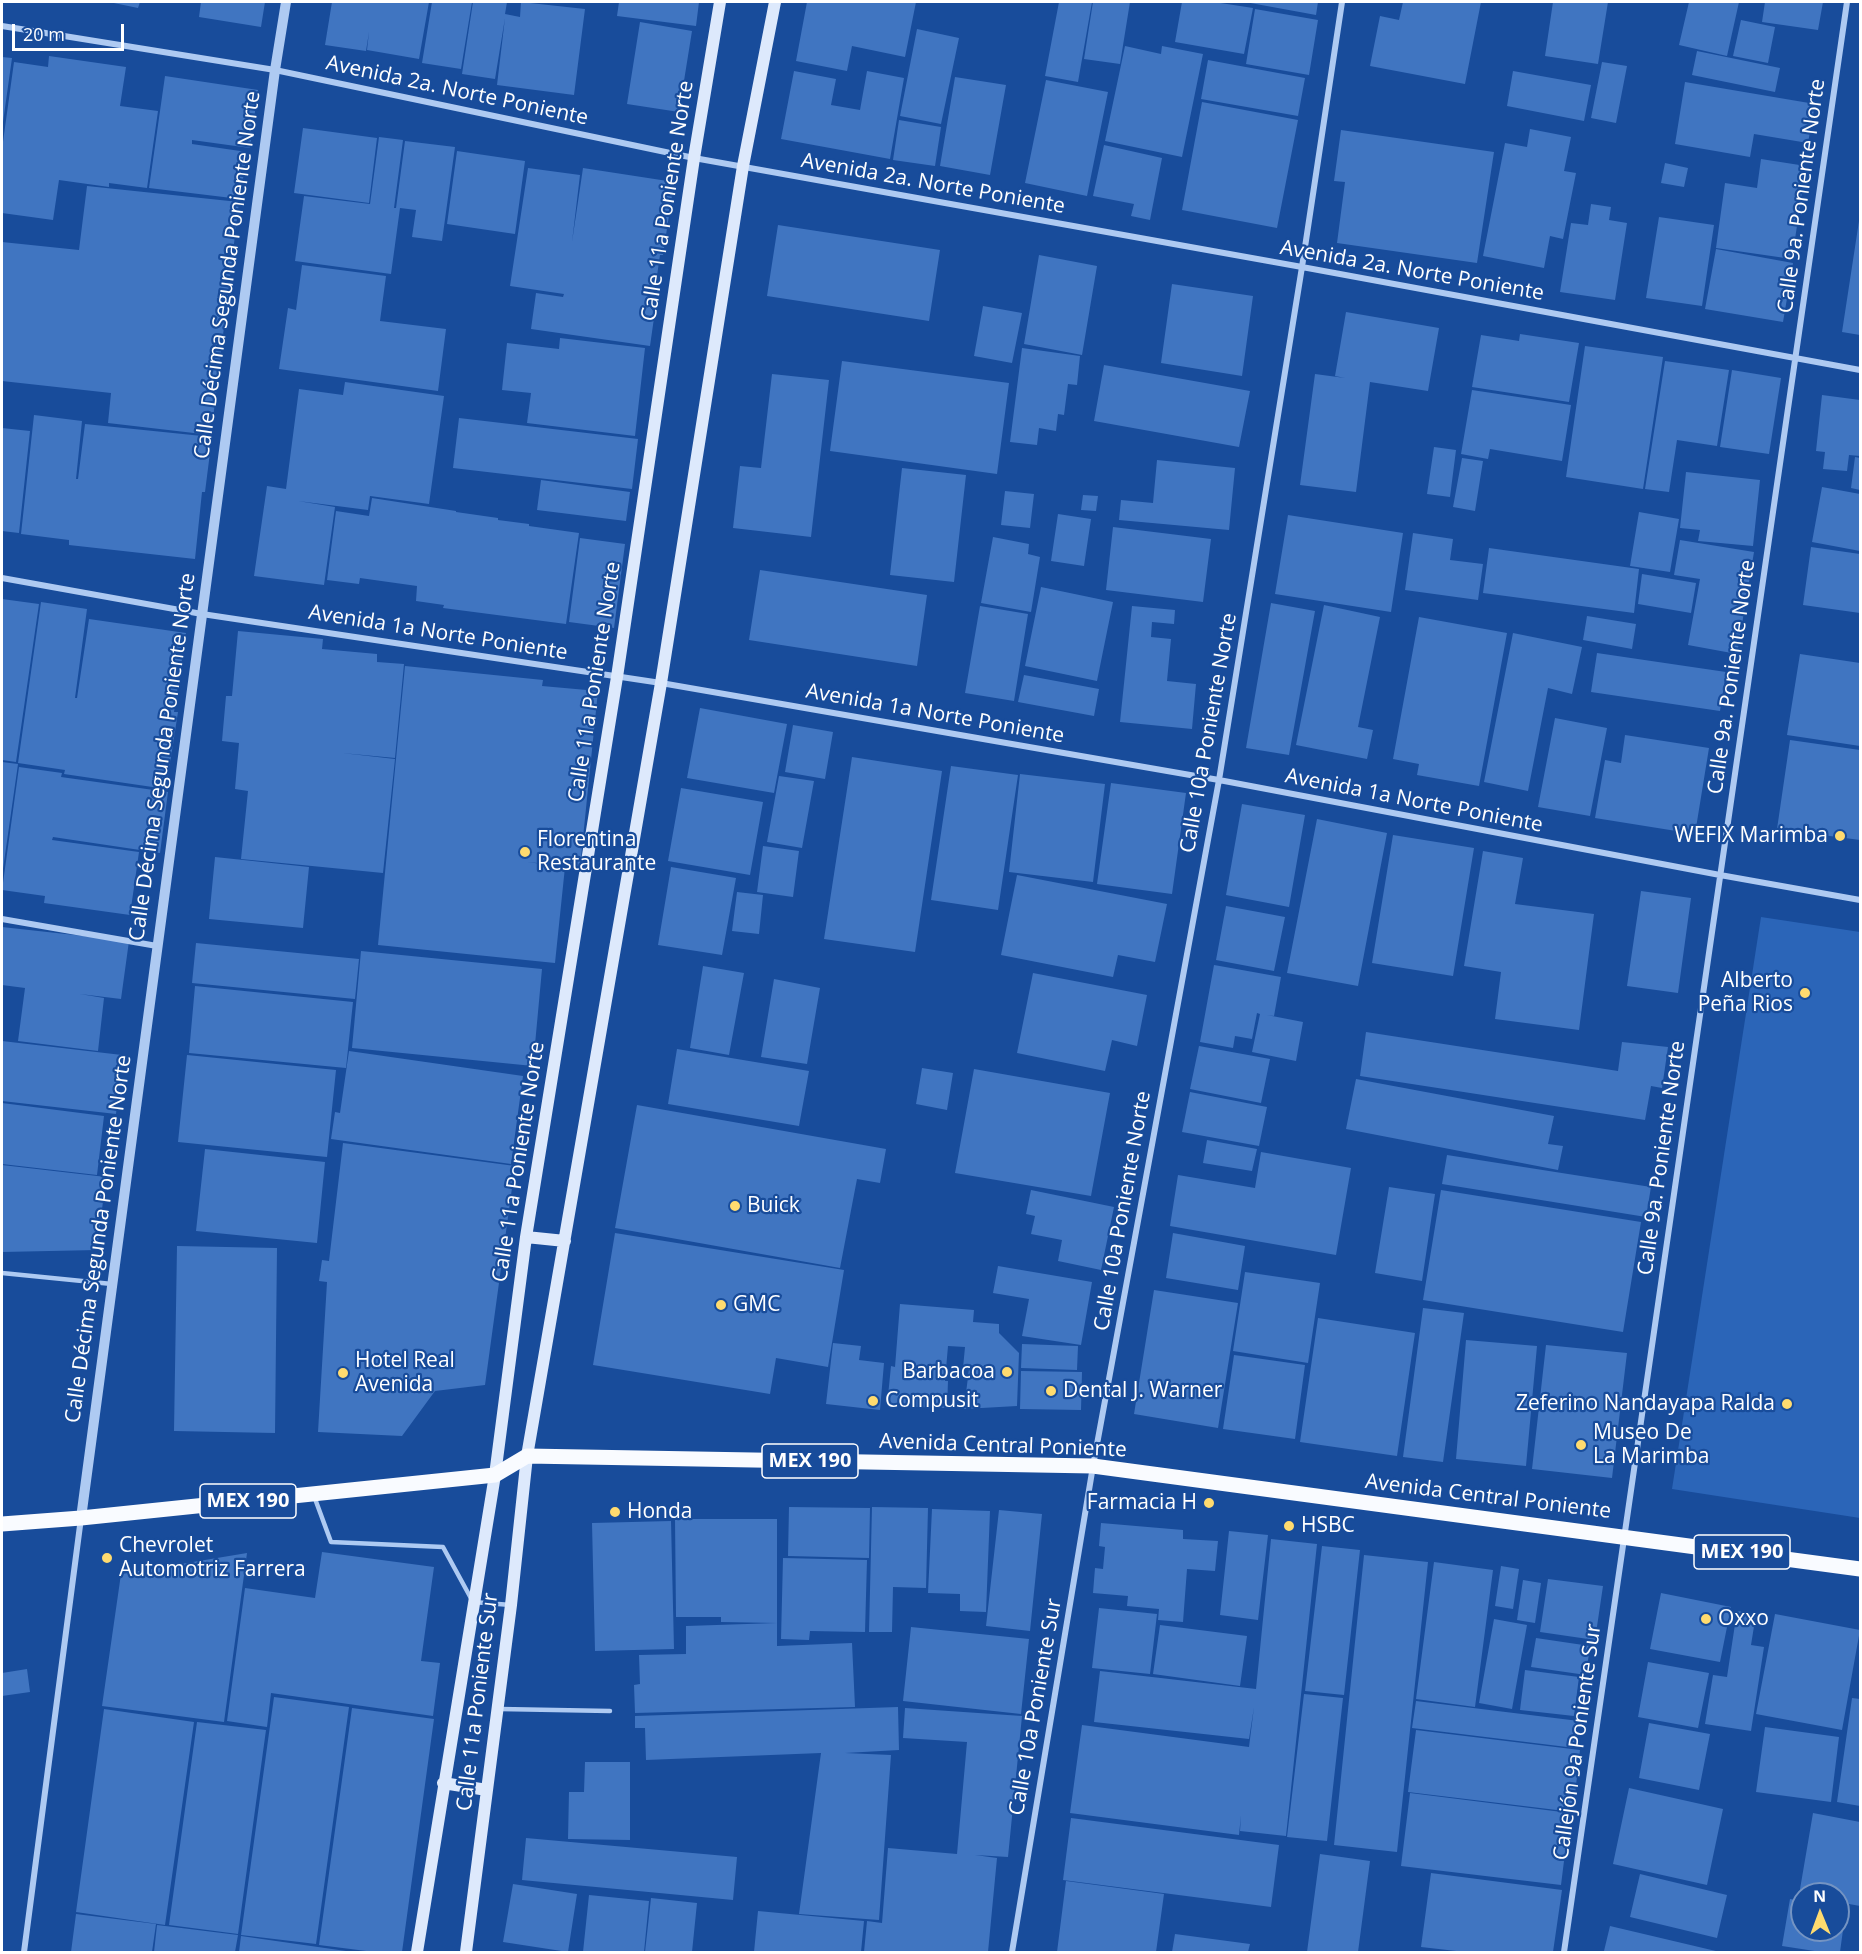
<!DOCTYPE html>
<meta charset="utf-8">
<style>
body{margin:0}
#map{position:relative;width:1862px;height:1954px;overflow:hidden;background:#184c9b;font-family:"Open Sans",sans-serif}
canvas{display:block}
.frame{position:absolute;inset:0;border:3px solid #fff;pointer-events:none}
.north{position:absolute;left:1790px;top:1882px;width:60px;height:60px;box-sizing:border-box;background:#184c9b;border:2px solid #7494c3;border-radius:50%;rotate:359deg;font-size:16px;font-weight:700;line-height:24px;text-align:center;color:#fff}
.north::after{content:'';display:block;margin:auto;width:21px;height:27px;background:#ffdb6f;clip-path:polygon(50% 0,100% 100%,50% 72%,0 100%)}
.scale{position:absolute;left:12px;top:24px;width:112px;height:27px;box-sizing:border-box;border:3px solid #fff;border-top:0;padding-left:8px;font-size:18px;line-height:21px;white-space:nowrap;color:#fff;-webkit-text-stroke:4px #184c9b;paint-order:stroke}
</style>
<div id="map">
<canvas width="1862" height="1954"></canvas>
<div class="frame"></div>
<div class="north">N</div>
<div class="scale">20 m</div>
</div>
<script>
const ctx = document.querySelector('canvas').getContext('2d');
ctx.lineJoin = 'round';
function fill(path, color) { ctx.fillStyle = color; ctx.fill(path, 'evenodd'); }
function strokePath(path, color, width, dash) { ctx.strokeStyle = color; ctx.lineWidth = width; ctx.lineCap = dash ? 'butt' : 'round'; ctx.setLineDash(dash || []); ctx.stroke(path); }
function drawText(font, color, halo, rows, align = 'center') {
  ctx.font = font + ' "Open Sans",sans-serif'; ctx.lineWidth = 4.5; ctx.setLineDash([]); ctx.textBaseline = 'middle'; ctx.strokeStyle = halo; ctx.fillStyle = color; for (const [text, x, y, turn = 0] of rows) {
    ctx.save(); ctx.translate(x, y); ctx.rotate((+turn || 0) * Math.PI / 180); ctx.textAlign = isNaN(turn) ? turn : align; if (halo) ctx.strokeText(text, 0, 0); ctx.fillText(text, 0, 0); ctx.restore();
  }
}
fill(new Path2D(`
 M1761,917L1860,932V1518L1672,1489Z`), '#2b65b8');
fill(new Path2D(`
 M109,2H140L138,8Z
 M201,2H265L261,27L199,17Z
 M332,2H429L419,59L367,50L369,32L366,51L325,45Z
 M432,2H472L461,69L422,63Z
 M473,2H507L505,14L520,17L521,2L585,9L574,95L497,85L505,18L495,79L462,74Z
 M619,2H699L696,26L617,16Z
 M807,2H916L905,57L852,46L847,71L796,61Z
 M1059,2H1092L1078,82L1045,76Z
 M1093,2H1130L1120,64L1084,59Z
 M1182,2H1214L1253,8L1244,54L1175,42Z
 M1245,2H1318L1316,15Z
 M1403,2H1481L1465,84L1370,66L1380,16L1399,20Z
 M1553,2H1608L1598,64L1545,56Z
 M1689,2H1739L1727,56L1679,45Z
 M1765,2H1823L1818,30L1762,22Z
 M1255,9L1318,20L1309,75L1246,64Z
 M1741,20L1775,27L1768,63L1733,56Z
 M640,22L692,31L679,112L627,104Z
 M917,29L959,38L941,124L900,116Z
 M1125,46L1161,54L1162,46L1203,54L1182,157L1105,141Z
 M1697,51L1780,68L1775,92L1692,75Z
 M49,56L126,67L120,106L158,111L147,188L109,183V187L59,180L53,220L2,213V149L14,62L48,67Z
 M2,57L12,58L3,122H2Z
 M1208,60L1305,78L1298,116L1201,99Z
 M1602,62L1627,66L1616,123L1591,118Z
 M794,71L836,79L831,105L860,110L867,71L904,78L890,159L781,139Z
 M1513,71L1591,85L1584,121L1507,106Z
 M165,76L258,90L250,148L192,140V144L247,152L240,199L149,188Z
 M955,77L1006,85L990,175L940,166Z
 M1046,80L1108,92L1087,196L1025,183Z
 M1685,82L1815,104L1808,143L1754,134L1750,157L1675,144Z
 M1202,102L1298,120L1277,228L1182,210Z
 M899,120L941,127L935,166L893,160Z
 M303,128L377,138L369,203L294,193Z
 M1530,129L1571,137L1564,171L1576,173L1563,239L1550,236L1544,268L1483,256L1505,143L1527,147Z
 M1341,130L1494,152L1477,263L1337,243L1345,182L1334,181Z
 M379,137L403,140L394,208H396L405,141L455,147L442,241L412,237L416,210L400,208L391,274L295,261L304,196L370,204Z
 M1104,145L1162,158L1150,220L1131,216L1134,204L1093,196Z
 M457,151L525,161L515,234L447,224Z
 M1761,159L1806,166L1792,259L1716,248L1725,183L1757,188Z
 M1665,163L1688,168L1684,187L1661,183Z
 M528,168L580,175L572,242L583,168L674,182L663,255H660L652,310L655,311L650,346L531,329L536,293L563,297L564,294L510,286Z
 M87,186L239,202L211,435L108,423L111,393L2,381V242L79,250Z
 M1591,204L1611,207L1609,220L1627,223L1615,300L1560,292L1571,223L1588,225Z
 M1659,217L1714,225L1702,306L1646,298Z
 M1859,221H1860V335L1842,332Z
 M778,225L940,250L929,321L767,296Z
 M1716,249L1793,263L1783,322L1705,309Z
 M1039,255L1097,266L1082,355L1024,344Z
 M302,265L386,276L380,321L446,329L438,391L279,369L288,308L296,310Z
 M1172,284L1253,296L1242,376L1161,363Z
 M983,306L1022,313L1012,363L974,356Z
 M1346,312L1439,328L1428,391L1370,382L1356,492L1300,485L1315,374L1345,378L1335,376Z
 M1520,334L1579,343L1569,402L1472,387L1481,335L1519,341Z
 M560,338L645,348L635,436L527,423L531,393L502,390L507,343L559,349Z
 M1585,346L1663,357L1643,489L1566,477Z
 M1022,348L1080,356L1077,385L1068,384L1064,415L1058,414L1056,431L1039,428L1037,445L1010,442Z
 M842,361L1009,383L997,474L830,451Z
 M1665,361L1729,370L1717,446L1677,440L1669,492L1645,489Z
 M1104,365L1250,391L1239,447L1094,421Z
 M1732,370L1781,378L1769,454L1720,447Z
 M772,374L829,380L811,537L733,528L740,466L761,468Z
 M345,382L444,396L429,504L370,496L368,510L298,501L335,507L324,585L254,576L267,486L286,489L299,389L343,395Z
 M1472,390L1571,405L1562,461L1490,449L1488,459L1461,454Z
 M1822,395L1860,400V456L1849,455L1847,471L1823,469L1825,452L1816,451Z
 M34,415L82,421L76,479H78L85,424L212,437L205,492H202L195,559L69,545V540L21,534Z
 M459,418L638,439L632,489L453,468Z
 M2,428L30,431L19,533L2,531Z
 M1434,447L1456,450L1450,497L1427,494Z
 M1855,457L1860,458V490L1851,488Z
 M1462,458L1483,461L1475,511L1453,507Z
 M1157,460L1235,468L1229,530L1119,520L1121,500L1153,503Z
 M902,468L966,475L954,582L890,575Z
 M1686,472L1760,480L1753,546L1698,541L1700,530L1680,528Z
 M541,480L630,492L626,521L537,510Z
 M1822,487L1860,494V551L1812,542Z
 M1005,491L1034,494L1030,528L1001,525Z
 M1083,495L1098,496L1096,511L1081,510Z
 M372,498L456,511V512L498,518V520L529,524V526L579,533L566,624L443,608L444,605L416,601L417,586L360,578L359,584L327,580L336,511L369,516Z
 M1639,512L1679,519L1670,572L1630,566Z
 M1058,514L1091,519L1084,566L1051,561Z
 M1288,515L1403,533L1391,612L1275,594Z
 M1113,527L1211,539L1203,602L1106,590Z
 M1413,533L1453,539L1450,560L1483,564L1478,600L1405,590Z
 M993,537L1029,544L1028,554L1040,557L1031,612L981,603Z
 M580,538L625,544L614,628L569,622Z
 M1680,540L1754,552L1737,654L1688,645L1700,579L1674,575Z
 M1811,547L1860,554V613L1803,605Z
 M1489,548L1639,569L1634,613L1483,593Z
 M760,570L927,595L917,666L749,640Z
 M1642,574L1696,583L1691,613L1638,604Z
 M1041,587L1113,602L1097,681L1025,666Z
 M2,599L39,604L16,762L2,760Z
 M41,602L87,609L75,698H77L89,619L186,633L174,712H178L166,789L64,774L65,770L18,763Z
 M1271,603L1315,611L1289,755L1246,748Z
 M1324,605L1380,617L1358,727L1373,730L1367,759L1296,745Z
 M980,606L1028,614L1014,701L965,693Z
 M1132,606L1175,610L1174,624L1152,622L1151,637L1171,639L1167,681L1196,684L1192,729L1120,722Z
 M1587,616L1636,624L1632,649L1583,640Z
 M1419,617L1507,633L1479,786L1417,775L1419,764L1393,759Z
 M238,631L323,639L322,649L377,654V662L404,664L395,758L342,753L395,759L383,873L241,859L248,791L235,789L239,743L222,741L226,696H232Z
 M1513,633L1582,647L1572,694L1548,688L1528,791L1484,782Z
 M1597,653L1726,672L1720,711L1591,692Z
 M1800,654L1860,663V746L1787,735Z
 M405,666L543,680L542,686L598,691L580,867L527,862L565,867L555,963L378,945Z
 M1024,675L1099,689L1094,716L1018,702Z
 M700,708L787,724L774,793L687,778Z
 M1555,718L1607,728L1590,816L1538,807Z
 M793,725L833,732L825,779L785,772Z
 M1625,735L1709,748L1695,834L1595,818L1605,760L1621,763Z
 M1790,740L1860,750V840L1777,829Z
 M852,757L942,771L915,952L824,939Z
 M2,762L18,764L3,869H2Z
 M951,766L1018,775L998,910L931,900Z
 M19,767L62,773L61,777L168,792L160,853L53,837L52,840L139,852L130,915L44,903L45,896L2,890Z
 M1020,774L1105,784L1093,882L1009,872Z
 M779,776L814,781L802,848L767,842Z
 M1111,783L1186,793L1172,894L1097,884Z
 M681,788L763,802L750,875L668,861Z
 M1242,804L1305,815L1289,907L1226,895Z
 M1317,819L1387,833L1358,986L1287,973Z
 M1393,835L1474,848L1453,976L1372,963Z
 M763,846L799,851L793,897L757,892Z
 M1483,851L1523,858L1515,904L1594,914L1579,1030L1495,1019L1501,972L1464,966Z
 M215,857L309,867L303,928L209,919Z
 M671,867L736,878L722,955L658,945Z
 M1017,875L1167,904L1155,962L1118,955L1113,977L1001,955Z
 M1641,891L1691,898L1678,993L1627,986Z
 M737,892L763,895L759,934L732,931Z
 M1226,906L1285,917L1274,971L1216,960Z
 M2,927L129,941L121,999L80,994L104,998L98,1051L18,1041L25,988L2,985Z
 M196,943L359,959L355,999L192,983Z
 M361,951L542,969L533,1066L352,1048Z
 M1214,965L1281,977L1274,1016L1267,1015L1303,1022L1296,1061L1252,1052L1260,1014L1257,1013L1252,1039L1235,1036L1233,1048L1200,1042Z
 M703,966L744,973L729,1055L690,1048Z
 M1033,973L1147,995L1137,1046L1112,1040L1105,1071L1017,1053Z
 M774,979L820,988L807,1064L761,1057Z
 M195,986L353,1002L346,1068L189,1053Z
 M1366,1032L1618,1071L1622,1042L1668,1047L1662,1088L1651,1086L1645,1120L1360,1076Z
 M2,1041L122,1055L116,1114L2,1101Z
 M1199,1046L1270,1059L1261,1103L1190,1089Z
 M677,1049L809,1071L799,1126L668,1104Z
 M349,1051L523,1076L511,1164L331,1139L335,1112L340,1113Z
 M187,1055L336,1070L327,1157L178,1142Z
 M922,1068L953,1073L947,1110L916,1104Z
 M974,1069L1110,1093L1091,1196L955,1173Z
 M1356,1079L1554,1116L1548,1144L1563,1146L1558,1170L1346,1129Z
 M1190,1092L1267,1107L1259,1146L1182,1132Z
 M2,1103L104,1116L97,1175L2,1164Z
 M637,1105L886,1149L880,1183L857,1179L840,1268L615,1228Z
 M1207,1140L1257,1149L1252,1171L1203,1163Z
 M343,1143L515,1166L485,1385L435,1391L402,1436L318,1432L327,1282L319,1281L322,1260L329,1261Z
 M205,1149L325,1162L317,1243L196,1231Z
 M1261,1152L1351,1168L1336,1255L1170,1226L1178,1175L1255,1188Z
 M1447,1155L1651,1187L1646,1217L1442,1184Z
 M2,1165L106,1177L97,1250L2,1252Z
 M1389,1187L1435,1194L1422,1281L1375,1273Z
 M1031,1190L1114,1207L1101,1270L1058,1261L1062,1240L1031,1234L1035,1216L1026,1214Z
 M1441,1190L1641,1222L1623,1332L1423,1300Z
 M615,1233L844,1270L828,1367L776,1358L770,1394L593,1365Z
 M1173,1233L1245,1246L1238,1290L1166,1278Z
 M177,1246L277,1248L275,1433L174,1431Z
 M998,1266L1092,1282L1081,1345L1022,1336L1029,1299L993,1293Z
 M1245,1272L1320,1283L1308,1363L1233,1351Z
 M1154,1290L1238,1303L1218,1428L1134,1414Z
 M900,1304L974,1310L973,1322L999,1324V1333L1019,1353L1017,1406L964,1409L969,1369L963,1368L965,1347L948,1346L945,1381H948L947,1408L887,1406L891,1366L895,1367Z
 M1423,1308L1464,1313L1443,1462L1403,1457Z
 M1318,1318L1415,1333L1397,1456L1300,1442Z
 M1466,1340L1537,1346L1526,1466L1456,1459Z
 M833,1343L861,1346L859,1360L884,1363L880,1410L826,1404Z
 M1022,1344L1078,1346L1077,1370L1021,1368Z
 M1546,1345L1627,1353L1612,1478L1532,1469Z
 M1234,1355L1305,1365L1295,1439L1223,1429Z
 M1021,1371L1082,1372L1081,1410L1020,1409Z
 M789,1507L870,1508L869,1558L788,1556Z
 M872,1507L928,1508L926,1588L893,1587L892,1632H869Z
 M932,1509L990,1511L986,1612L960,1611V1594L928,1593Z
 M999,1510L1042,1514L1030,1631L986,1626Z
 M675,1519H777V1623L721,1622V1617H676Z
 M671,1521L674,1649L595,1651L592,1523Z
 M1101,1523L1183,1530V1539L1218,1541L1215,1571L1187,1569L1183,1622L1158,1620L1159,1609L1127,1606L1128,1596L1093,1593L1095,1568L1103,1569L1105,1547L1099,1546Z
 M1229,1531L1268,1535L1258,1620L1220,1615Z
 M1271,1539L1317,1544L1286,1836L1240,1831L1241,1815L1239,1835L1070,1813L1082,1725L1249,1747L1254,1707L1249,1739L1094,1722L1100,1671L1256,1689Z
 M1322,1546L1360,1550L1344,1695L1305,1691Z
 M322,1552L434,1567L421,1661L440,1663L433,1716L271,1693L267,1727L227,1721L245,1588L315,1598Z
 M247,1553L224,1722L102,1706L121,1574Z
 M1364,1555L1428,1562L1397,1852L1334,1845Z
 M783,1558L867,1560L865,1632L810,1631L809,1640L781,1639Z
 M1434,1562L1493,1570L1475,1707L1416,1699Z
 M1501,1566L1519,1569L1513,1609L1495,1606Z
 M1548,1579L1603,1586L1595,1640L1540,1632Z
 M1523,1580L1541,1583L1535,1623L1517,1620Z
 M1661,1593L1731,1607L1720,1662L1650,1649Z
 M1099,1608L1157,1614L1150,1674L1092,1668Z
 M1737,1611L1756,1614L1751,1645L1764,1647L1751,1731L1705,1724L1713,1675L1727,1677Z
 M1775,1614L1860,1630L1842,1730L1756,1714Z
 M1494,1619L1527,1625L1512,1709L1479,1703Z
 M777,1623V1646L852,1643L855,1707L635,1713L634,1685L640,1684L639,1655L686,1654V1626Z
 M1160,1625L1247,1636L1240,1686L1153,1674Z
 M911,1627L1029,1639L1021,1714L903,1701Z
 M1536,1638L1590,1646L1586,1675L1531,1667Z
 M1648,1662L1709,1673L1698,1728L1638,1717Z
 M27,1669L30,1692L2,1696V1673Z
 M1525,1670L1579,1677L1574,1716L1520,1710Z
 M1304,1694L1343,1698L1327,1841L1287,1837Z
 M274,1697L349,1707L316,1944L241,1935Z
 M1852,1698L1860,1699V1806L1837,1802Z
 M1416,1701L1579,1721L1575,1748L1412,1728Z
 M898,1707L899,1750L845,1753L891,1755L879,1920L799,1914L821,1753L646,1760L645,1728H635V1716Z
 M352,1708L434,1719L402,1952H374L319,1945Z
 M905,1708L1022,1716L1008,1857L975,1855L997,1858L988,1952H864L867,1921L882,1923L888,1848L957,1854L967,1742L903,1738Z
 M104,1709L194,1722L165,1925L76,1912Z
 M197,1722L266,1730L238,1934L169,1925Z
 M1649,1723L1710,1734L1699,1790L1639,1778Z
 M1765,1727L1839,1737L1831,1802L1756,1792Z
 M1416,1730L1580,1750L1573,1812L1408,1792Z
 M585,1762H630V1840L568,1839L569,1792H584Z
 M1629,1788L1723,1809L1707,1885L1613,1864Z
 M1410,1793L1570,1813L1561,1885L1401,1866Z
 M1813,1813L1860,1822V1906L1838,1902V1894L1799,1895Z
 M1071,1818L1279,1845L1271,1907L1063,1880Z
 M526,1838L737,1857L733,1900L522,1880Z
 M1320,1854L1370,1861L1358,1952H1307Z
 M1431,1873L1562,1890L1553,1952H1465L1421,1947Z
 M1640,1874L1727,1895L1717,1938L1630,1917Z
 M1066,1881L1164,1894L1156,1952H1057Z
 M513,1884L577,1894L568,1952L503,1942Z
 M589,1895L649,1901L644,1952H583Z
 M651,1898L697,1903L692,1952H645Z
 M1790,1899L1802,1901V1930H1838V1906L1846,1908L1840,1952H1821L1782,1946Z
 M758,1911L864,1921L861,1952H754Z
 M76,1914L156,1924L152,1952H71Z
 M157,1925L238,1935L235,1952H154Z
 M1610,1926L1720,1952L1604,1951Z
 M1175,1934L1250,1944L1248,1952H1172Z
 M241,1936L346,1951V1952H239Z`), '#4075c1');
strokePath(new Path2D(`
 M2,1273L112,1284
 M314,1496L331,1542L443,1547L473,1602L511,1605
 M500,1709L610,1711`), '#aecaf2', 4.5);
strokePath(new Path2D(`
 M2,26L275,70L694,158L1302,267L1860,370
 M2,578L202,614L661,683L1219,780L1720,875L1860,900
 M2,919L157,946
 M24,1952L81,1518
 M1012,1952L1093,1466L1219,780L1302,267L1342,2
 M1564,1952L1847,2`), '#aecaf2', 6);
strokePath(new Path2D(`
 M81,1518L275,70L286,2`), '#aecaf2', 10);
strokePath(new Path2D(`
 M526,1237L565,1241
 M443,1783L487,1790
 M417,1952L495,1475L526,1237L617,677L694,158L720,2
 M466,1952L511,1605L527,1456L661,683L743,166L775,2`), '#dde9fc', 12);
strokePath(new Path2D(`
 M2,1524L81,1518L495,1475L527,1456L1093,1466L1860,1569`), '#f9fbff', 15);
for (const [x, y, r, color] of [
 [1840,836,6,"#ffdb6f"],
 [525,852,6,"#ffdb6f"],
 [1805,993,6,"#ffdb6f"],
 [735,1206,6,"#ffdb6f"],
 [721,1305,6,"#ffdb6f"],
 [1007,1372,6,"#ffdb6f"],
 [343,1373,6,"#ffdb6f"],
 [1051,1391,6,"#ffdb6f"],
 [873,1401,6,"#ffdb6f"],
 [1787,1404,6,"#ffdb6f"],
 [1581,1445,6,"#ffdb6f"],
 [1209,1503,6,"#ffdb6f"],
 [615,1512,6,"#ffdb6f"],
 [1289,1526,6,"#ffdb6f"],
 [107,1558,6,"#ffdb6f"],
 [1706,1619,6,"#ffdb6f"]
]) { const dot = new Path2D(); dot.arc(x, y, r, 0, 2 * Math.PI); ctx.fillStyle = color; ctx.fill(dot); strokePath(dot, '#184c9b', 2); }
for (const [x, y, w] of [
 [810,1461,96],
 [248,1501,96],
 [1742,1552,96]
]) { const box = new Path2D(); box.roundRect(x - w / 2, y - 17, w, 34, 4.5); ctx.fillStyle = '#184c9b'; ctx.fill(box); strokePath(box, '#fff', 1.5); }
drawText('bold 20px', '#fff', null, [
 ["MEX 190",810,1461],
 ["MEX 190",248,1501],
 ["MEX 190",1742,1552]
]);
drawText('21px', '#fff', '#184c9b', [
 ["Avenida 2a. Norte Poniente",457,91,12],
 ["Avenida 2a. Norte Poniente",933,184,10],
 ["Calle 9a. Poniente Norte",1802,196,-82],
 ["Calle 11a Poniente Norte",668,201,-81],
 ["Avenida 2a. Norte Poniente",1412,271,10],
 ["Calle Décima Segunda Poniente Norte",228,275,-82],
 ["Avenida 1a Norte Poniente",438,633,9],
 ["Calle 9a. Poniente Norte",1732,677,-82],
 ["Calle 11a Poniente Norte",595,682,-81],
 ["Avenida 1a Norte Poniente",935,714,10],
 ["Calle 10a Poniente Norte",1209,733,-80],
 ["Calle Décima Segunda Poniente Norte",163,757,-82],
 ["Avenida 1a Norte Poniente",1414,801,11],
 ["Calle 9a. Poniente Norte",1662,1158,-82],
 ["Calle 11a Poniente Norte",519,1162,-81],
 ["Calle 10a Poniente Norte",1123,1211,-80],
 ["Calle Décima Segunda Poniente Norte",99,1239,-82],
 ["Avenida Central Poniente",1003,1446,2],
 ["Avenida Central Poniente",1488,1497,7],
 ["Calle 11a Poniente Sur",478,1702,-83],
 ["Calle 10a Poniente Sur",1036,1707,-80],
 ["Callejón 9a Poniente Sur",1578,1742,-82]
]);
drawText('21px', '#fff', '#184c9b', [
 ["WEFIX Marimba",1828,836,"right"],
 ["Florentina",537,840],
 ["Restaurante",537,864],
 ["Alberto",1793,981,"right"],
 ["Peña Rios",1793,1005,"right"],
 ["Buick",747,1206],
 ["GMC",733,1305],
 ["Hotel Real",355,1361],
 ["Avenida",355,1385],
 ["Barbacoa",995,1372,"right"],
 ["Dental J. Warner",1063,1391],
 ["Compusit",885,1401],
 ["Zeferino Nandayapa Ralda",1775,1404,"right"],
 ["Museo De",1593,1433],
 ["La Marimba",1593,1457],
 ["Farmacia H",1197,1503,"right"],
 ["Honda",627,1512],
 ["HSBC",1301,1526],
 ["Chevrolet",119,1546],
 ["Automotriz Farrera",119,1570],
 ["Oxxo",1718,1619]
], 'left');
</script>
